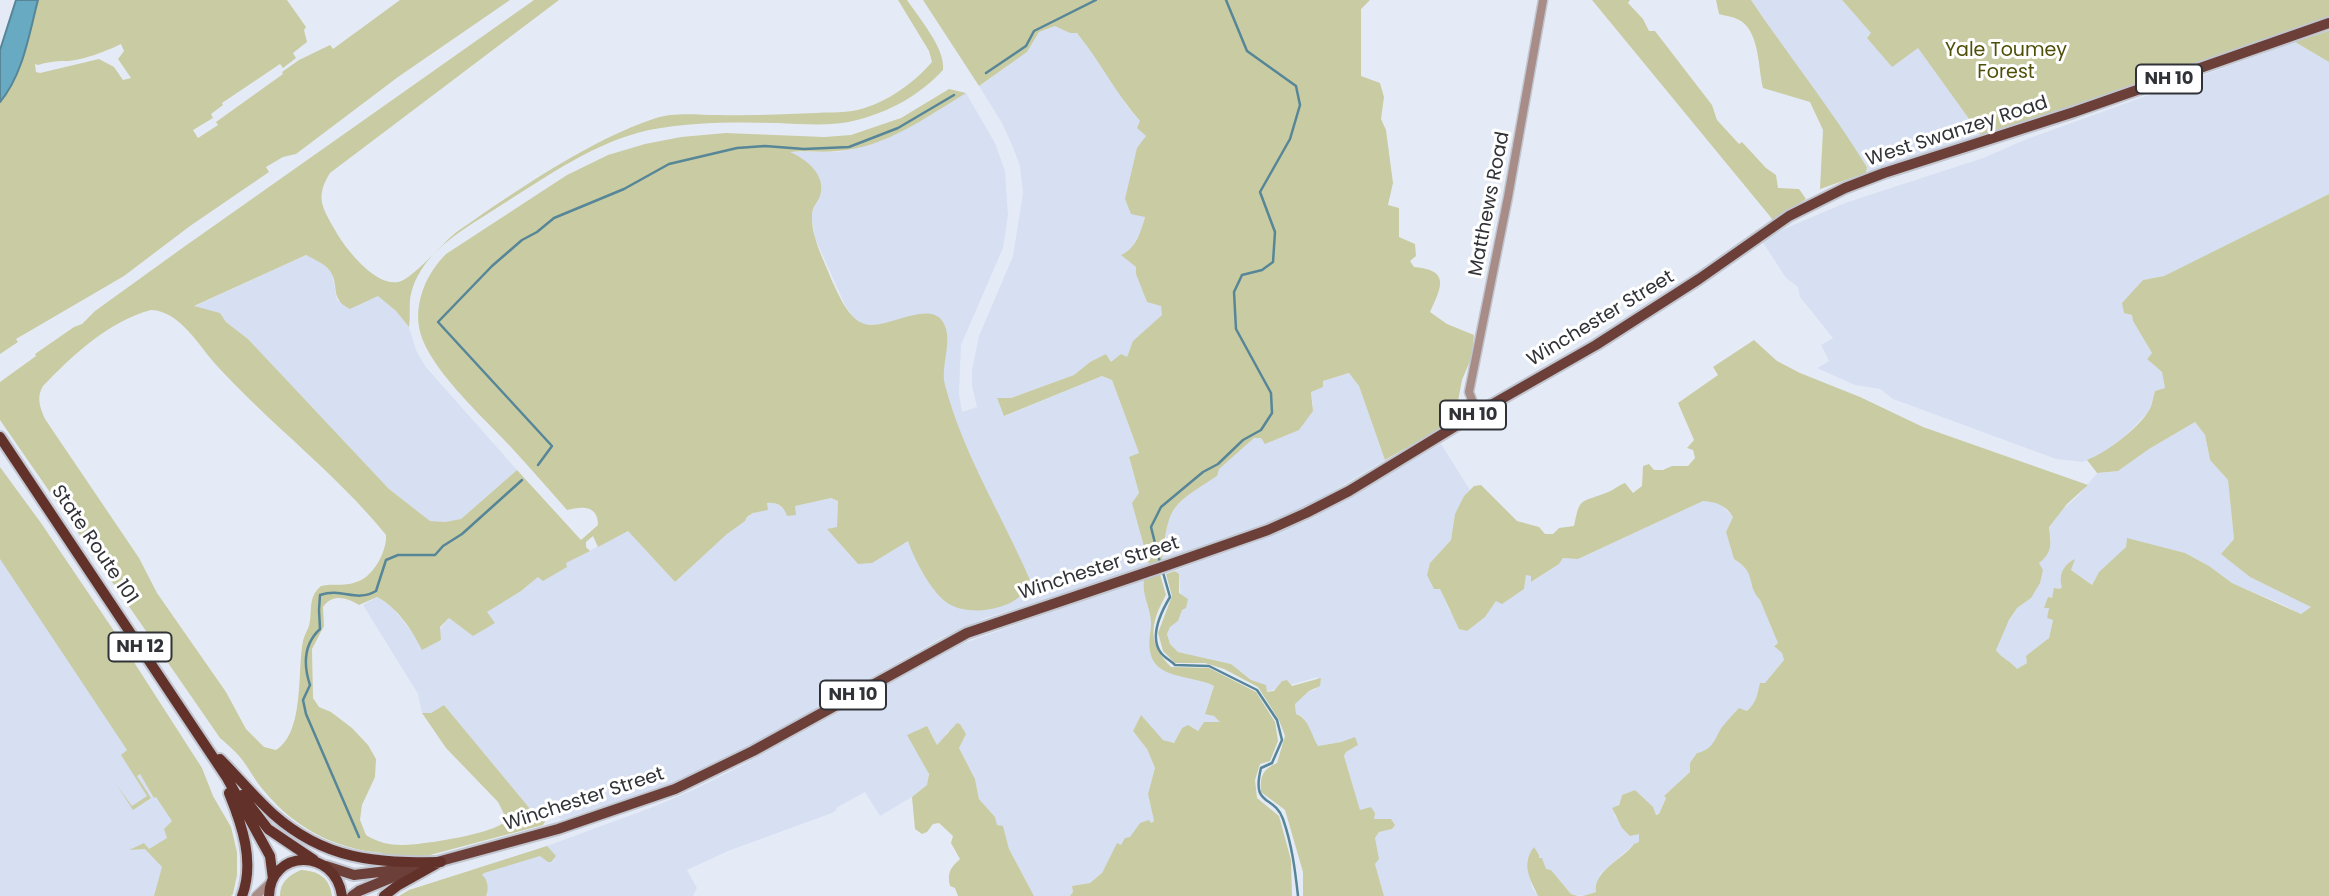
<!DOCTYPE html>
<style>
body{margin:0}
canvas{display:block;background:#e5ebf6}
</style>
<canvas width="2329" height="896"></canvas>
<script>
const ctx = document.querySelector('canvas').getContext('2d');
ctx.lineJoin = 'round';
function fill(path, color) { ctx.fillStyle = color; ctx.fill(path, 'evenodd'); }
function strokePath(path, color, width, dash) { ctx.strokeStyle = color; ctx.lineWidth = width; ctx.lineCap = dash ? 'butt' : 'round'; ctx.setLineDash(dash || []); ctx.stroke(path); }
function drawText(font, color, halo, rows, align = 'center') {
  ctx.font = font + ' Poppins,sans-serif'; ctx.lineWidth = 6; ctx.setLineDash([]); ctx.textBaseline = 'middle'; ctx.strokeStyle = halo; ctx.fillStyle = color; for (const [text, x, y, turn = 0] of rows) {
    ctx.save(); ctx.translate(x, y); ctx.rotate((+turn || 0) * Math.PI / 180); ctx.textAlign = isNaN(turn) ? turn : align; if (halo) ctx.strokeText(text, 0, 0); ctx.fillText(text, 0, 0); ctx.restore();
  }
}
fill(new Path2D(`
 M1751,0H1842L1872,34L1867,38L1869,41L1918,48L1982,137L1866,173L1867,166Z
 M1055,26L1077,33L1091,48L1127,106L1140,121L1146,136L1145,216L1141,231L1129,252L1122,255L1136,267L1161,306L1163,315L1133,341L1127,358L1111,362L1106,354L1090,362L1074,375L1011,398L997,399L1005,416L1102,376L1112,380L1139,453L1129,458L1139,493L1150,568L985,618L941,638L744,749L667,786L561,820L558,815L537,817L444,705L431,713H422L418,694L363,605L377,597L391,606L416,637L423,650L449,618L474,636L486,612L521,591L538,577L628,531L675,582L727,534L766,503L774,502L785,510L787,516L794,506L831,498L838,500L837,528L828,530L858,564L907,541L875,324L864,325L852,316L845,305L815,238L811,213L819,198L788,152H838L857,148L888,137L966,93L995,143L1005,171L1008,215L1003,248L961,345L959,394L962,412L977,407L972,386V370L979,336L1013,256L1023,193L1020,166L1012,145L1002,123L979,86L1027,52L1039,32Z
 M2295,42L2329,62V194L2164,276L2143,280L2123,303L2132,314L2133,321L2152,353L2147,359L2162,372L2165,388L2155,391L2149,411L2124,437L2098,456L2083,462L2056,459L1893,399L1880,389L1855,385L1817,368L1829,361L1821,345L1833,338L1800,297L1798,287L1786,278L1762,241L1786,228L1845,203L1983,158L2027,139Z
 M306,255L322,263L332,273L337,300L350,309L378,295L396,311L409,327L416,350L425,366L517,470L461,519L445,522L430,521L389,489L248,339L226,322L220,313L193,307Z
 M1350,373L1359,386L1385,460L1288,518L1162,562L1168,520L1176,504L1254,438H1261L1304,420L1313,405L1311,392L1323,381Z
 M2195,422L2205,435L2210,460L2228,480L2234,539L2222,553L2250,577L2312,607L2300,614L2286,606L2232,583L2209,566L2185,553L2127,539V547L2099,572L2092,585L2071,570L2074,559L2062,587L2052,598L2049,608L2053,619L2049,638L2027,663L2017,669L2013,664L2002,658L1996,650L2001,634L2017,608L2031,598L2039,563L2051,541L2049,527L2054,517L2078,496L2097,473L2118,471L2149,449Z
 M1441,444L1470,490L1464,496L1455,514L1451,540L1430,563L1450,612L1485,617L1496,601L1524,589L1526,574L1531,576L1532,582L1559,564L1563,558L1578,559L1703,501L1715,502H1719L1733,517L1726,532L1734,559L1742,564L1751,576V583L1756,595L1760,600L1779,643L1774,645L1782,653L1784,660L1765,683L1760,684L1758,697L1752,706L1748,711L1743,709L1733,714L1722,728L1716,741L1706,751L1697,753L1690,772L1664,796L1666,797L1659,814L1657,815L1635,790L1622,795L1614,815L1630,835L1639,833V843L1634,844L1600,874L1596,892L1583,896L1571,894L1551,870L1545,869L1542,859L1538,858L1527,860L1532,888L1538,896H1384L1375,864V838L1379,832L1392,829L1394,825L1373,820L1371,807L1360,811L1344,756L1355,737L1341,742L1317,746L1308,725L1302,716L1296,714L1295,703L1309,691L1315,690L1318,677L1266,692L1231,664L1178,652L1170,644L1167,634L1170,627L1178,621L1182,610L1179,574L1175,571L1307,521Z
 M0,532L188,811L165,896H0Z
 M1144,579L1143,587L1152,620L1150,651L1172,674L1194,678L1214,686L1205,713L1214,716L1222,723L1204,722L1198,731L1182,728L1174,743L1163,740L1141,716L1133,731L1147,749L1155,768L1148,794L1154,821L1151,823H1140L1130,838L1121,846L1117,844L1102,873L1090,883L1072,886L1073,892L1070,896H1034L1009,849L1003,827L997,825L995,817L979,799L975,779L959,748L948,731L943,740L937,745L930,731L928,785L912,797L880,816L865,792L836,808L837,810L832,813L728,851L687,870L697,888L693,896H478V868L547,846L653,807L693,790L741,766L962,644Z`), '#d7e0f2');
fill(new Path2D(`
 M38,0H287L306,27L304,30L307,42L293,53L296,58L283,68L280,64L222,103L223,105L211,114L213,118L193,130L198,138L218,125L216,122L283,74L282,72L299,60L330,45L333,49L400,0H510L398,77L296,154L283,157L266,167L269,172L190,226L124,276L16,339L18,342L0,354V102L22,57ZM121,44L124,51L118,59L131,78L123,80L114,67L99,59L40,73L36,72L35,64L38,65C48,62 55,61 66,61C81,61 107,51 121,44Z
 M534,0H559L330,173C315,197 322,207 335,230C345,248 374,286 398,282C412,280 443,242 458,231C516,191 589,140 656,118C674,112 700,115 719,115C751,116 783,114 815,113C827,112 840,113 852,111C882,106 912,85 932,62L929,51L898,0H907C919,18 946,49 943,70C920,95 889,112 857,120C832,127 803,124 777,123C734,122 692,122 649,130C595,142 549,175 503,204C468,227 425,248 412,290C408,302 411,315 409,327L396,311L378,296L350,309C329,299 340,285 330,271C324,263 315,260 306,255L194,306L220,313L226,322L248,339L389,489L430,521L445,522L461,519L517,470L581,540L598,525C598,505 582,506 567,510C548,488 529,467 510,446C483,417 425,365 419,327C415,300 427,273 446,254L567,175L608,155L645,144L681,137L726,133L824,137L851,135L901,118L949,89L966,93C928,116 885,148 838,151C822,153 805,150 790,152C806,159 827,175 820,196C818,202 812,207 812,215C811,237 824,260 832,281C839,295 847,316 862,323C882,333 929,298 943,322C954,340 940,365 945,385C963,454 1002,515 1030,580C1027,588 1024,593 1018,598C1002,611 967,615 949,604C932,594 914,559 908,541L872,563L858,564L827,529L837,527L838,501L831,498L795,506L796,515L787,516C784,506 777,502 767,503L768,510L753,513L747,517L745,521L727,534L675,582L628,531L598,547L593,536L586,542V547L590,551L566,563L567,567L543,581L538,577L521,591L487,612L495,623L473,636L449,618L440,627L441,640L422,650C412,630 398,608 377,597L359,605C347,598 333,593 323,607L324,626L312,649L313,698L319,707L331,712L352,728L368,745L376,759L375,777L362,805L360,820L366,835C377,842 389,845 402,845C421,845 496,834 507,820L498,802L446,748L422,713H431L444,705L536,816H548L543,825L430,855L405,858L383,855L382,853C335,849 295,828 265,792C255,781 249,768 240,757C234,750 227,744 220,738L0,420V382L36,356L35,354L74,327L82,324L95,311L181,249ZM151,310C181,311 199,347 218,367C270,424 338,475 386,535C387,551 374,575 359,581C346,587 333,583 321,586C307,598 313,611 309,626C307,631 304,636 303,641C297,670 305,732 276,750L264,747L246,729L226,692L157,593L139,558L45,419C40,407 36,398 43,386C73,355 109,321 151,310Z
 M923,0H1370L1361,9V76L1380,83L1384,97L1381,119L1386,130L1393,183L1388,205L1399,208V237L1415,244L1416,256L1410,261L1414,267C1450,270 1442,286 1430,312L1447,324L1474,335L1472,356L1462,380L1455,417L1445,426L1385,460L1359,386L1349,373L1323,381V387L1311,392L1313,411L1299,430L1265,444L1261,438H1254L1219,469L1217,476C1169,507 1169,505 1162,562L1150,568L1132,503L1139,493L1129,457L1139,453L1112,380L1102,376L1004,416L997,398H1011L1074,375L1090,362L1106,354L1111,362L1121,354L1127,357L1133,341L1162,315L1161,306L1147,302L1136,274V267L1121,255C1136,249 1141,231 1145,217L1131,214L1125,199L1137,148L1146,136L1137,128L1140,121C1116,94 1100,61 1077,33H1070L1055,26L1039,32L1027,52L979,86Z
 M1592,0H1630L1628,3L1643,19L1649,31H1655L1712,105L1717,120L1739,144L1742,142L1766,168L1776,175L1778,188L1799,189L1806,199L1773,220Z
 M1716,0H1751C1789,56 1831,109 1867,167L1866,173L1820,189L1823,130L1810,102L1763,88C1758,68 1760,34 1741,21C1735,17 1726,16 1719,14Z
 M1842,0H2329V20L1982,137L1918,48L1892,67L1867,38L1871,33Z
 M2329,31V62L2295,42L2328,31Z
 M2329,194V896H1583L1596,892C1593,871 1623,859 1634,844L1639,842V834L1630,836L1622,828L1612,808L1619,805L1622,795L1635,790L1653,807L1656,815L1659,814L1666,798L1664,796L1690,772V763L1697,753C1711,750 1714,742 1720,730C1725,723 1733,714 1739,708L1747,711C1757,702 1757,695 1760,683H1765L1784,660L1782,653L1774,646L1778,643L1760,600C1745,583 1758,574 1734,559L1726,532L1733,517C1726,505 1716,502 1703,501L1578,559L1563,558L1559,564L1531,582V576L1526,575L1524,589L1502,604L1496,601L1485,617L1467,631L1459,629L1440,589H1434L1427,575L1430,563L1451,540L1455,514L1464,496L1474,486L1481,485L1517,521L1539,527L1545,534H1553L1559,528L1574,526C1580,498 1579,503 1603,494C1611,492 1617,486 1625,483L1633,493L1642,486L1643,466L1649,464L1654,470H1663L1672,466H1688L1695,458L1693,450L1687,448L1694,440L1678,403L1718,375L1713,367L1754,340L1777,361L1800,373L1860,397L1923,427L2088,485L2067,504L2049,527C2051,543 2053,552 2039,563L2043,570L2040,583L2031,598L2017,608L2009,620L1996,650C2002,659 2011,661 2017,669L2027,663L2026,656L2049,638L2053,620L2047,618L2049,608H2044L2048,597L2052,598L2054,588L2060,589L2062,587C2058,575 2064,564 2075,559L2071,570L2092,585L2099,572L2126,547L2127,538L2185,553L2209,566L2232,583L2301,614L2311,607L2250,577L2221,554L2234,539L2228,480L2210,460L2205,435L2195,422L2149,449L2118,471L2097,473L2087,460C2107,452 2136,430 2148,412C2152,407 2153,397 2155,391L2165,388L2162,372L2147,359L2152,353L2133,321L2132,315L2124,313L2122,303L2143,280L2164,276Z
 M0,467L41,523L112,628L202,768L213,796L231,827L237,852V875L233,894L231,896H154L162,867L145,849L129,850L144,843L149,849L167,838L164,829L172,821L156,797L154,798L140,774L137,776L151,798L133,810L116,784L132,806L147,796L121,755L127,750L0,559Z
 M1175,571L1179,574V593L1188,599L1186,608L1182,610L1178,621L1170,627L1167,634L1170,644L1178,652L1231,664L1251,680L1266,685L1267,692L1274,691L1282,681L1287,680L1292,686L1321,678L1320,686L1309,691L1295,704L1296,714C1309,718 1311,735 1318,746L1341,742L1355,737L1358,745L1346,752L1344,756L1360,810L1371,807L1375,813L1374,819H1391L1395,825L1392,829L1379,832L1375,838L1379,859L1375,864L1384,896H1303V872L1285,810L1261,792C1260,776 1262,770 1277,763L1285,736L1279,720L1258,687L1224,669L1205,663H1175L1163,651L1158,633L1172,596L1166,574Z
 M1160,574L1166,595C1150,624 1147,643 1171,667L1209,668L1256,692L1275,722L1278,741L1270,761L1260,764L1255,780L1257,798L1279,816L1291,860L1292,896H1070L1073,892L1072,886L1090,883L1102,873L1117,843L1121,845L1125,838L1130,837L1140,823L1149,820L1151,823L1154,821L1148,794L1155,768L1147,749L1133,731L1141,715L1163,740L1174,743L1182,728L1188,725L1198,731L1204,722H1220L1214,716L1205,714L1214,686C1194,675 1154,680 1150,651C1148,642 1151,632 1151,623C1151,608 1141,594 1144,579Z
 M957,723L960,724L966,734L959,748L975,779L979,799L995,817L997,825L1003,826L1009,849L1034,896H958L955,888L950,886C947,873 950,868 960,859L951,843L953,836L939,823L933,824L927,832L922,834L915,829L912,797L927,785L929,774L907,735L927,726L937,745Z
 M547,846L556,856L551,862H548L540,856L484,873L482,875C488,879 489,890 486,896H399L409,890Z
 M1534,847L1539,855V858H1542L1546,869L1551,870L1571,894L1578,896H1538C1531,880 1520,865 1534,847Z
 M301,870C319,871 330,878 332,896H280C280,882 289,875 301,870Z`), '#c9cca2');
const water = new Path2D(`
 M16,0H38C29,34 23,75 0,102V50Z`);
fill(water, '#67aac2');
strokePath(water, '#568698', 2);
strokePath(new Path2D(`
 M986,73L1026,46L1034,31L1096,0
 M538,465L552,446L438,322L492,266L522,240L537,232L554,218L624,189L669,164L737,148L765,146L804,149L849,147L898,128L954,95
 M1160,563L1151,527L1161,507L1203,472L1218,464L1243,440L1261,430L1272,413L1271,393L1236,329L1234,292L1242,275L1262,270L1273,262L1275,232L1260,192L1290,139L1300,105L1296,86L1247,51L1226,0
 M1162,569L1170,597C1161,612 1149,637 1161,653C1164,657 1171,661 1175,665L1209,666L1257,690L1277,720L1282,740L1272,763L1261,768C1251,808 1274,794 1283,819C1292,845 1295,869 1298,896
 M359,837L306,714L303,700L310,685C303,664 304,644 320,629L319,610L320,595C343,587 355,603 376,591L386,560L398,555H435L443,546L462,534L522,480`), '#568698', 2.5);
const tertiary = new Path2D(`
 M1477,413L1469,392L1508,197L1543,0
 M256,896L271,882`);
const primary = new Path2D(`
 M326,866L354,875L405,869
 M352,896L359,891L415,868L558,829L675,789L753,751L967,633L1168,565L1268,530L1306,513L1349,491L1477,413L1596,345L1699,279L1789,216L1845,188L1884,173L2074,112L2329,23`);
const trunk = new Path2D(`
 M0,437L227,778L270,856L273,879
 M220,759C238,777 254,797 273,814C325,860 375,863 441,862
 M229,793C242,825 255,862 242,896
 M242,795L268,829L314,860
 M269,896C270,849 335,847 342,896
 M384,896L397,886L438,863`);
strokePath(tertiary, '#c1c6d0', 11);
strokePath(primary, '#c1c6d0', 14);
strokePath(trunk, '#c1c6d0', 14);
strokePath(tertiary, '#a88c87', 8);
strokePath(primary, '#6c3f38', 10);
strokePath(trunk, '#61312a', 10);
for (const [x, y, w] of [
 [2169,79,66],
 [1473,415,66],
 [140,647,63],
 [853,695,66]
]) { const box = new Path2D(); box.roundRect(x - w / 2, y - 14.5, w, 29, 5); ctx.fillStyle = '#fff'; ctx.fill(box); strokePath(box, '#303237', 2); }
drawText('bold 18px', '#303237', null, [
 ["NH 10",2169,79],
 ["NH 10",1473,415],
 ["NH 12",140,647],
 ["NH 10",853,695]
]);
drawText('19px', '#4f4f0a', '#fff', [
 ["Yale Toumey",2006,51],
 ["Forest",2006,73]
]);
drawText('19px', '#303237', '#fff', [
 ["West Swanzey Road",1957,132,-18],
 ["Matthews Road",1490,204,-79],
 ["Winchester Street",1601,319,-31],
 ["State Route 101",94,545,56],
 ["Winchester Street",1099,569,-18],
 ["Winchester Street",584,800,-18]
]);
</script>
